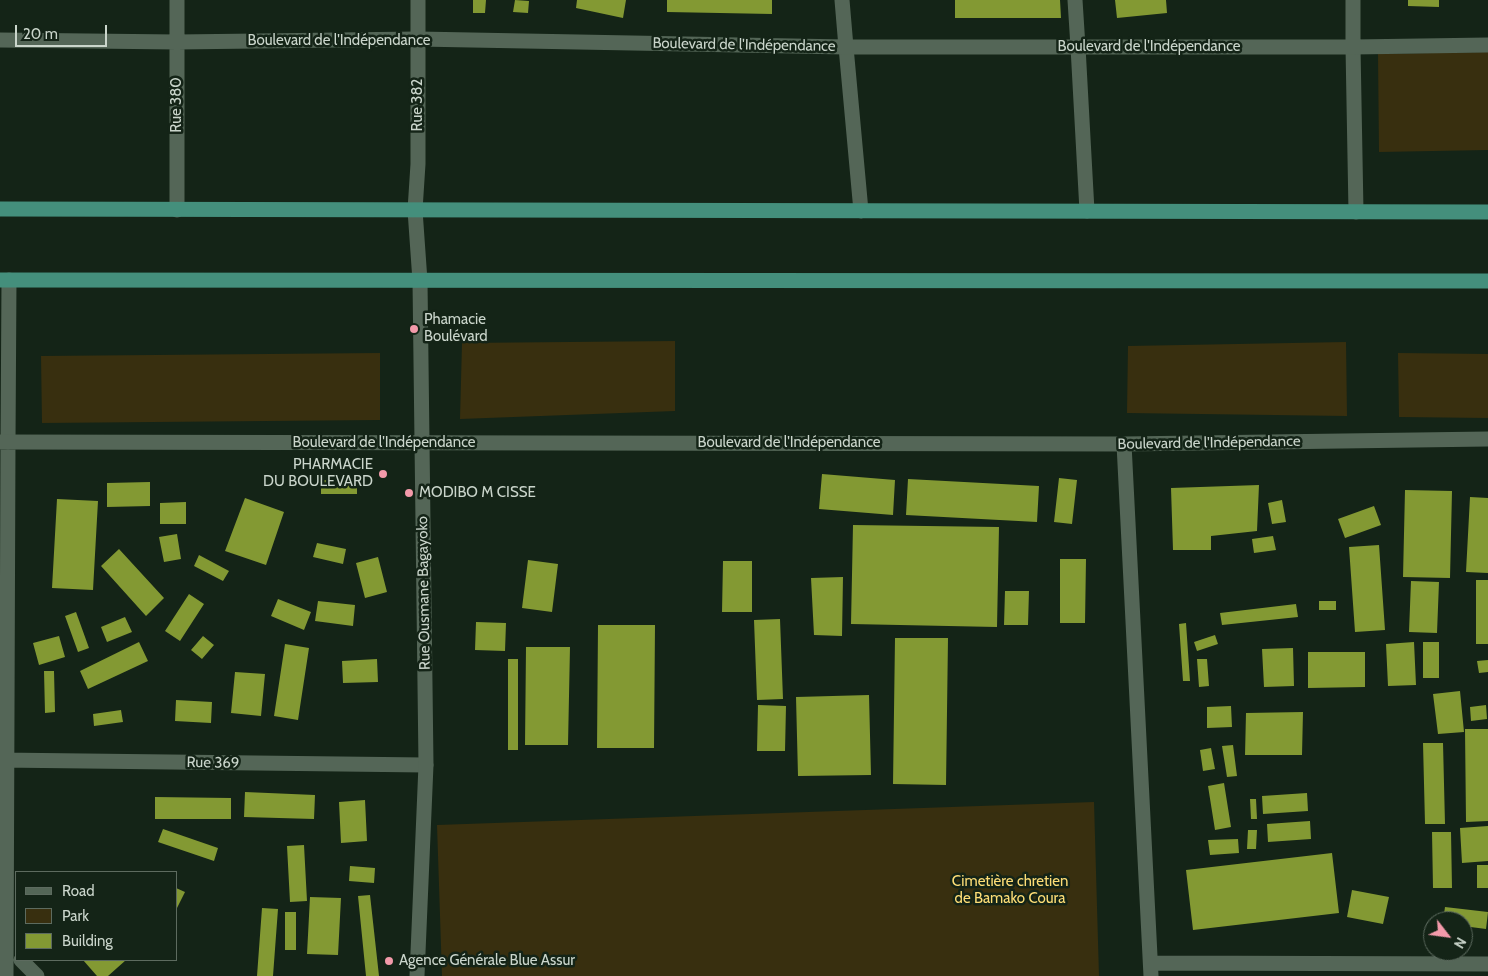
<!DOCTYPE html>
<meta charset="utf-8">
<style>
body{margin:0}
#map{position:relative;width:1488px;height:976px;overflow:hidden;background:#142417;font-family:Cabin,sans-serif}
canvas{display:block}
.legend{position:absolute;left:15px;top:871px;width:162px;height:90px;box-sizing:border-box;background:#142417;border:1px solid #5d6b5f;margin:0;padding:6px 9px;list-style:none;font-size:15px;color:#cad5cb}
.legend li{display:flex;align-items:center;gap:10px;height:25px}
.legend b{width:25px;border:1px solid #5d6b5f}
.north{position:absolute;left:1423px;top:911px;width:50px;height:50px;box-sizing:border-box;background:#142417;border:1px solid #5d6b5f;border-radius:50%;rotate:120deg;font-size:14px;font-weight:700;line-height:20px;text-align:center;color:#cad5cb}
.north::after{content:'';display:block;margin:auto;width:18px;height:22px;background:#f39aaa;clip-path:polygon(50% 0,100% 100%,50% 72%,0 100%)}
.scale{position:absolute;left:15px;top:25px;width:92px;height:22px;box-sizing:border-box;border:2px solid #cad5cb;border-top:0;padding-left:6px;font-size:15px;line-height:18px;white-space:nowrap;color:#cad5cb;-webkit-text-stroke:4px #142417;paint-order:stroke}
</style>
<div id="map">
<canvas width="1488" height="976"></canvas>
<ul class="legend">
<li><b style="height:6px;background:#546657"></b>Road</li>
<li><b style="height:14px;background:#382f0f"></b>Park</li>
<li><b style="height:14px;background:#839933"></b>Building</li>
</ul>
<div class="north">N</div>
<div class="scale">20 m</div>
</div>
<script>
const ctx = document.querySelector('canvas').getContext('2d');
ctx.lineJoin = 'round';
function fill(path, color) { ctx.fillStyle = color; ctx.fill(path, 'evenodd'); }
function strokePath(path, color, width, dash) { ctx.strokeStyle = color; ctx.lineWidth = width; ctx.lineCap = dash ? 'butt' : 'round'; ctx.setLineDash(dash || []); ctx.stroke(path); }
function drawText(font, color, halo, rows, align = 'center') {
  ctx.font = font + ' Cabin,sans-serif'; ctx.lineWidth = 5; ctx.setLineDash([]); ctx.textBaseline = 'middle'; ctx.strokeStyle = halo; ctx.fillStyle = color; for (const [text, x, y, turn = 0] of rows) {
    ctx.save(); ctx.translate(x, y); ctx.rotate((+turn || 0) * Math.PI / 180); ctx.textAlign = isNaN(turn) ? turn : align; if (halo) ctx.strokeText(text, 0, 0); ctx.fillText(text, 0, 0); ctx.restore();
  }
}
fill(new Path2D(`
 M1488,52V150L1379,152L1378,54Z
 M675,341V411L460,419L462,343Z
 M1346,342L1347,416L1127,413L1128,346Z
 M380,353V420L42,423L41,356Z
 M1398,353L1488,354V418L1399,417Z
 M1094,802L1099,976H442L437,825Z`), '#382f0f');
fill(new Path2D(`
 M473,0H486L485,13H473Z
 M515,0L529,1L528,13L513,12Z
 M577,0H626L623,18L576,8Z
 M667,0H772V14L667,12Z
 M955,0H1060L1061,18H955Z
 M1115,0H1166L1167,13L1117,18Z
 M1408,0H1439V7L1408,6Z
 M822,474L895,480L893,515L819,509Z
 M1059,478L1077,480L1072,524L1054,522Z
 M908,479L1039,486L1037,522L906,515Z
 M321,480H357V494H321Z
 M150,482V506L107,507V483Z
 M1259,485L1257,531L1211,536V550H1173L1171,488Z
 M1405,490L1452,491L1450,578L1403,577Z
 M1470,497L1488,498V573L1466,572Z
 M245,498L284,512L266,565L225,551Z
 M57,499L98,501L93,590L52,588Z
 M1282,500L1286,522L1272,524L1268,503Z
 M186,502V524H160V503Z
 M1374,506L1381,525L1345,538L1338,519Z
 M853,525L999,527L997,627L851,624Z
 M177,534L181,559L164,562L159,537Z
 M1273,536L1276,550L1254,553L1252,539Z
 M317,543L346,549L343,564L313,557Z
 M1379,545L1385,630L1355,632L1349,547Z
 M119,549L164,598L146,616L101,566Z
 M199,555L229,571L223,581L194,566Z
 M378,557L387,592L365,598L356,563Z
 M1060,559H1086L1085,623H1060Z
 M528,560L558,564L552,612L522,608Z
 M723,561H752V612H722Z
 M843,577L842,636L814,635L811,578Z
 M1476,580H1488V644H1476Z
 M1411,581L1439,582L1437,633L1409,632Z
 M1005,591H1029L1028,625H1004Z
 M189,594L204,604L180,641L165,631Z
 M278,599L311,612L304,630L271,616Z
 M318,601L355,605L353,626L315,621Z
 M1319,601H1336V610H1319Z
 M1296,604L1298,617L1222,625L1220,613Z
 M76,612L89,648L78,652L65,616Z
 M125,617L132,632L107,642L101,627Z
 M780,619L783,699L757,700L754,620Z
 M476,622L506,623L505,651L475,650Z
 M1186,623L1190,681H1183L1179,624Z
 M598,625H655L654,748H597Z
 M1215,635L1218,644L1197,651L1194,642Z
 M59,636L65,657L39,665L33,643Z
 M203,636L214,645L202,659L191,650Z
 M895,638H948L946,785L893,784Z
 M139,642L148,661L88,689L80,671Z
 M1414,642L1416,685L1388,686L1386,644Z
 M1423,642H1439V678H1423Z
 M285,644L309,648L298,720L274,716Z
 M526,647H570L568,745H525Z
 M1293,648L1294,686L1264,687L1262,649Z
 M1308,652H1365V687L1308,688Z
 M377,659L378,682L343,683L342,661Z
 M508,659H518V750H508Z
 M1197,659H1207L1209,686L1199,687Z
 M1488,660V672L1479,673L1477,661Z
 M44,671H54L55,712L45,713Z
 M235,672L265,674L261,716L231,713Z
 M1460,691L1464,732L1438,734L1433,694Z
 M869,695L871,775L798,776L796,697Z
 M176,700L212,702L211,723L175,721Z
 M758,705L786,706L785,751H757Z
 M1486,705L1487,719L1471,721L1470,707Z
 M1231,706L1232,727L1207,728V707Z
 M121,710L123,722L94,726L93,714Z
 M1303,712L1302,755H1245L1246,713Z
 M1465,729H1488V821L1466,822Z
 M1423,743H1443L1445,824H1425Z
 M1233,745L1237,776L1227,777L1222,746Z
 M1211,748L1215,769L1203,771L1200,750Z
 M1224,783L1231,827L1215,830L1208,786Z
 M245,792L315,795L314,819L244,817Z
 M1307,793L1308,811L1263,814L1262,796Z
 M155,797L231,798V819H155Z
 M1250,799H1256L1257,819H1251Z
 M365,800L367,841L341,843L339,802Z
 M1310,821L1311,839L1268,842L1267,824Z
 M1488,826V861L1462,863L1460,828Z
 M163,829L218,848L214,861L158,842Z
 M1248,830H1257L1256,849H1247Z
 M1432,832H1451L1452,888H1433Z
 M1238,839L1239,853L1210,855L1208,840Z
 M304,845L307,901L290,902L287,846Z
 M1332,853L1339,913L1193,930L1186,870Z
 M1477,865H1488V888H1477Z
 M350,866L375,868L374,883L349,881Z
 M176,888L185,892L176,910Z
 M1352,890L1389,897L1383,924L1347,917Z
 M370,895L379,976H366L358,896Z
 M310,897L341,898L338,955L307,954Z
 M1445,907L1488,912L1486,929L1463,926V921H1443Z
 M262,908L278,909L273,976H257Z
 M285,912H296V950H285Z
 M83,960H126L108,976H97Z`), '#839933');
strokePath(new Path2D(`
 M846,47L861,211
 M1078,47L1087,211
 M1353,47L1356,212
 M8,442L9,280`), '#546657', 15);
strokePath(new Path2D(`
 M177,0V210
 M842,0L846,47
 M1075,0L1078,47
 M1353,0V47
 M0,40L177,42L418,39L846,47H1353L1488,45
 M0,442L1124,444L1488,439
 M1124,444L1151,976
 M0,760L426,765
 M21,960L37,976
 M1151,963L1488,964
 M6,976L8,442`), '#546657', 15);
strokePath(new Path2D(`
 M417,976L426,765L420,281L415,210L418,164V0`), '#546657', 15);
strokePath(new Path2D(`
 M0,209L1488,212
 M0,280L1488,281`), '#448f7c', 15);
for (const [x, y, r, color] of [
 [414,329,5,"#f39aaa"],
 [383,474,5,"#f39aaa"],
 [409,493,5,"#f39aaa"],
 [389,961,5,"#f39aaa"]
]) { const dot = new Path2D(); dot.arc(x, y, r, 0, 2 * Math.PI); ctx.fillStyle = color; ctx.fill(dot); strokePath(dot, '#142417', 2); }
drawText('15px', '#cad5cb', '#142417', [
 ["Boulevard de l'Indépendance",339,41],
 ["Boulevard de l'Indépendance",744,45,1],
 ["Boulevard de l'Indépendance",1149,47],
 ["Rue 380",177,105,-90],
 ["Rue 382",418,105,-90],
 ["Boulevard de l'Indépendance",384,443],
 ["Boulevard de l'Indépendance",789,443],
 ["Boulevard de l'Indépendance",1209,443,-1],
 ["Rue Ousmane Bagayoko",424,593,-91],
 ["Rue 369",213,763,1]
]);
drawText('15px', '#cad5cb', '#142417', [
 ["Phamacie",424,320],
 ["Boulévard",424,337],
 ["PHARMACIE",373,465,"right"],
 ["DU BOULEVARD",373,482,"right"],
 ["MODIBO M CISSE",419,493],
 ["Agence Générale Blue Assur",399,961]
], 'left');
drawText('15px', '#fddd76', '#142417', [
 ["Cimetière chretien",1010,882],
 ["de Bamako Coura",1010,899]
]);
</script>
